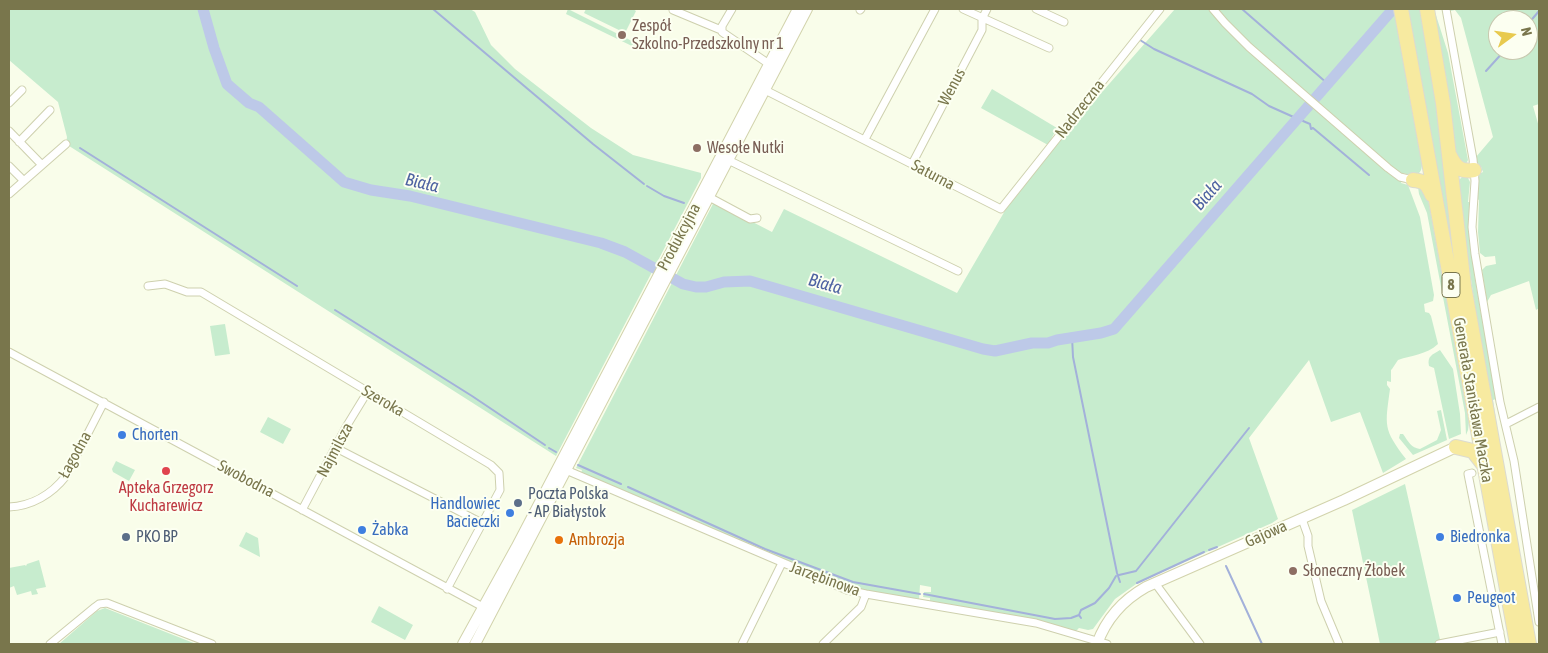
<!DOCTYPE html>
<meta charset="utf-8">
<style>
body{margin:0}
#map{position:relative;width:1548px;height:653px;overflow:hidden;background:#f9fdea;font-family:"Asap Condensed",sans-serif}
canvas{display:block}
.frame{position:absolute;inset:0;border:10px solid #79764c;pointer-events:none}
.north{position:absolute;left:1488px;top:10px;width:50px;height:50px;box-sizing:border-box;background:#fcfff1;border:1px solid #c8c8af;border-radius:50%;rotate:76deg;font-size:14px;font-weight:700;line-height:20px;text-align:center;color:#79764c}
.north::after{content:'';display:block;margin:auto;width:18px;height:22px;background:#e8ca4e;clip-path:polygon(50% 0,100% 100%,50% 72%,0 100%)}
</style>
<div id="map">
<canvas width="1548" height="653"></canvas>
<div class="frame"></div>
<div class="north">N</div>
</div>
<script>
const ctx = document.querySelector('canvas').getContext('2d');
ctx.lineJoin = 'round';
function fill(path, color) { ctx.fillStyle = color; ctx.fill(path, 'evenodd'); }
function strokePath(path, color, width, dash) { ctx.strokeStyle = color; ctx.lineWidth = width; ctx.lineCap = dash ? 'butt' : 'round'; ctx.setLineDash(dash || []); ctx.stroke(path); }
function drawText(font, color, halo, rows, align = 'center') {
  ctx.font = font + ' "Asap Condensed",sans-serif'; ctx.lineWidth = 4; ctx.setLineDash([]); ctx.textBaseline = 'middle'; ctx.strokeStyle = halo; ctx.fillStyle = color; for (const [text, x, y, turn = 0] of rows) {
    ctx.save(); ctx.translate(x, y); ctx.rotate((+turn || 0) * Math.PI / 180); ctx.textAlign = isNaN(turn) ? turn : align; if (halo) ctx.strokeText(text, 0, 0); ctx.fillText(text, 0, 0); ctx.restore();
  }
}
fill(new Path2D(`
 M9,9H470L475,12L491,45L515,69L591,128L633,155L701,173V178L556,456L66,144L67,137L58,102L9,60Z
 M568,9L636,43L634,47L566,14Z
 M586,9H633L636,11L625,33L584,13Z
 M1175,9H1395L1405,48L1407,84L1422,164C1422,177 1413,176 1403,173L1401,183L1408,185L1420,217L1434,295L1433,301L1424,304L1425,312L1429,313L1431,316L1438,344C1426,355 1412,355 1398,360L1392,369L1391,370V382L1387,381V385L1390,389C1385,426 1383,429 1406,459L1383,473L1360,412L1331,422L1309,360L1249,438L1278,519L1272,523L1139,582L1115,599L1093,629L1088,630L1079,628L1076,631L930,602V598L923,597L924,592H931V587L920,585L919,600L866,591L848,586L581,473L582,470L576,468L714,202L772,232L784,209L957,293L1006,209L1059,141Z
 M1406,9H1420L1430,49L1490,455Z
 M1432,9H1434L1448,53L1468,160L1466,164L1457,163L1446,76L1435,31Z
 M1449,9H1539V104L1533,106L1539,127V308L1536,310L1529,281L1491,295L1487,302L1482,270L1486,266L1496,264L1495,256L1485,257L1480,253L1478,232L1479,200L1477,199L1479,174L1483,172L1481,167L1477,166L1476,157L1493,137L1461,18L1455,10L1450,11ZM1498,20H1528V50H1498Z
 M992,89L1057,128L1048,145L981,108Z
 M1463,176H1467L1470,182L1468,202H1471L1472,253L1475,279L1496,399L1493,400L1501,453C1483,362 1468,272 1459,180Z
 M1418,187L1426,188L1469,422L1468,430L1466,435L1465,413L1427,213L1419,194Z
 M225,324L230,354L215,356L210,326Z
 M1440,350L1453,369L1460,414L1461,434L1449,439L1434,368L1429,366C1427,356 1432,355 1440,350Z
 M1441,410L1447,440L1413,455L1399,438L1400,434H1403C1408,441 1411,448 1420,449L1437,440L1441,430L1437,411Z
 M268,417L291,429L283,444L260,432Z
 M116,461L135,470L129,481L113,472L112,469Z
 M1405,484L1441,644H1380L1352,510Z
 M246,532L258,538L260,557L239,546Z
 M39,560L46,587L36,589L38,594L32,595L31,591L17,595L14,586L9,588V568L25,565L26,566L27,564Z
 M379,606L413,625L405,640L371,622Z
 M105,608L196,644H59L97,611Z`), '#c7ecce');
strokePath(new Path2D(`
 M433,9L593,144L644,184
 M1242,9L1328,84
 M1528,24L1539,11
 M1140,40L1154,49L1252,94L1269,106L1298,119
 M1486,71L1505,50
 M1299,116L1303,121L1310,124L1311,129L1313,128L1369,175
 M80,148L297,286
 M647,186L664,196L684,203
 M335,310L472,396L545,445
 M1072,337L1073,357L1117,573L1120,582
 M549,448L556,452
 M578,465L621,484
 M628,487L765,549L853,582L920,594
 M1209,550L1217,547
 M1226,566L1262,644
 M1119,575L1136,571L1249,428
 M1137,583L1204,552
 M924,594L1055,619L1071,618L1079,615
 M1081,618L1079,615L1081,610L1095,603L1109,588L1116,576`), '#a3b1da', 2);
strokePath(new Path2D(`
 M203,9L214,48L227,84L249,103L259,107L344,182L371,190L410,196L601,243L625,252L683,284L696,287H706L724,282L750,281L983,349L995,351L1032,343H1048L1057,340L1101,333L1114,329L1393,9`), '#bdc9e8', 11);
const street = new Path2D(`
 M732,9L722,26V32L769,64
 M963,9L1049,48
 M1036,9L1064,22
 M1213,9L1225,23L1249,47L1388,168L1400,177L1413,180
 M1446,9L1473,159L1475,181L1472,227L1475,254L1500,402L1514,461L1539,622
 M673,10L721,30
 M860,10L861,9
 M765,90L1001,209L1160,9
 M9,103L22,90
 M9,131L42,165
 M865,139L935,9
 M19,142L50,110
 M728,160L958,271
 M912,164L982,30V19L987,9
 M9,166L24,181
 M9,194L66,144
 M709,197L750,219L757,218
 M148,286L165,284L187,292H201L491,465L499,473L500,490L447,589
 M9,352L483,607
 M1506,424L1539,407
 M336,448L482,523
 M566,470L847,590L866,594L1036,623L1107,644
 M1472,473L1468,474L1502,644
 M9,507C32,506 52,494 66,476L104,402
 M302,510L346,427L368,391
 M1302,519L1308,536V546L1321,601L1339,644
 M1155,583L1200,644
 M50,644L95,607L99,604L107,603L212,644
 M742,644L782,563
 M823,644L861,607L866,594
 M1439,644L1500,632`);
const secondary = new Path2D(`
 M463,644L516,548L798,9
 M475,644L807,9
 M1097,644C1106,619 1123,600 1146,587L1344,500L1456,447`);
const highway = new Path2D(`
 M1401,9L1517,644
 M1427,9L1443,103L1464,286L1529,644
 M1450,156C1456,168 1461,172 1474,170
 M1413,180C1425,181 1427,184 1432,195
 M1456,447L1473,451L1483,464`);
strokePath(street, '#ced0ae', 9);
strokePath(secondary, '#d2d3ac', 12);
strokePath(highway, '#dcdbd0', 16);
strokePath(street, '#fff', 7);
strokePath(secondary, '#fff', 10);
strokePath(highway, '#f7eaa0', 14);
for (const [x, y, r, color] of [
 [622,35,5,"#8d6e63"],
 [697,148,5,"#8d6e63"],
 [122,435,5,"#3f7fe0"],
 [166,471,5,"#e0444e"],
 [518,503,5,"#5c6f8a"],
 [510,513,5,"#3f7fe0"],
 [362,530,5,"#3f7fe0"],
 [126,537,5,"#5c6f8a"],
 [1440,537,5,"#3f7fe0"],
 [559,540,5,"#e8710a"],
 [1293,571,5,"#8d6e63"],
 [1457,598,5,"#3f7fe0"]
]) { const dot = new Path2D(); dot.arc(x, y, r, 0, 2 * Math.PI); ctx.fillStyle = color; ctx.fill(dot); strokePath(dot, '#fcfff1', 2); }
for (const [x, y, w] of [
 [1451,285,18]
]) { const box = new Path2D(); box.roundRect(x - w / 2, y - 12.5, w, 25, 4); ctx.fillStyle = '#fcfff1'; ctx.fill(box); strokePath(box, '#79764c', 1); }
drawText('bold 15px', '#79764c', null, [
 ["8",1451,285]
]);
drawText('16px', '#785e54', '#fcfff1', [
 ["Zespół",632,26],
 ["Szkolno-Przedszkolny nr 1",632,44],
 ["Wesołe Nutki",707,148],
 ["Słoneczny Żłobek",1303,571]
], 'left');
drawText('16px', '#79764c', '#fcfff1', [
 ["Wenus",952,87,-62],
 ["Nadrzeczna",1080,109,-52],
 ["Saturna",933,175,28],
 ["Produkcyjna",679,237,-62],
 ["Generała Stanisława Maczka",1473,400,80],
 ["Szeroka",383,401,30],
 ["Najmilsza",335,450,-62],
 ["Łagodna",75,455,-61],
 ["Swobodna",246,479,28],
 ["Gajowa",1266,534,-24],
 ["Jarzębinowa",825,579,20]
]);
drawText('16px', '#366cbe', '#fcfff1', [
 ["Chorten",132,435],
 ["Handlowiec",500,504,"right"],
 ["Bacieczki",500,522,"right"],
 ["Żabka",372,530],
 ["Biedronka",1450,537],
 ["Peugeot",1467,598]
], 'left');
drawText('16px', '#be3a42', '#fcfff1', [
 ["Apteka Grzegorz",166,488],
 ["Kucharewicz",166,506]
]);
drawText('16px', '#4e5e75', '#fcfff1', [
 ["Poczta Polska",528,494],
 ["- AP Białystok",528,512],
 ["PKO BP",136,537]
], 'left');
drawText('16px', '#c56008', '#fcfff1', [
 ["Ambrozja",569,540]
], 'left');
drawText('italic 18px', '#4e63a2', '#fcfff1', [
 ["Biała",422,183,13],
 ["Biała",1207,195,-49],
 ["Biała",825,284,16]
]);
</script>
